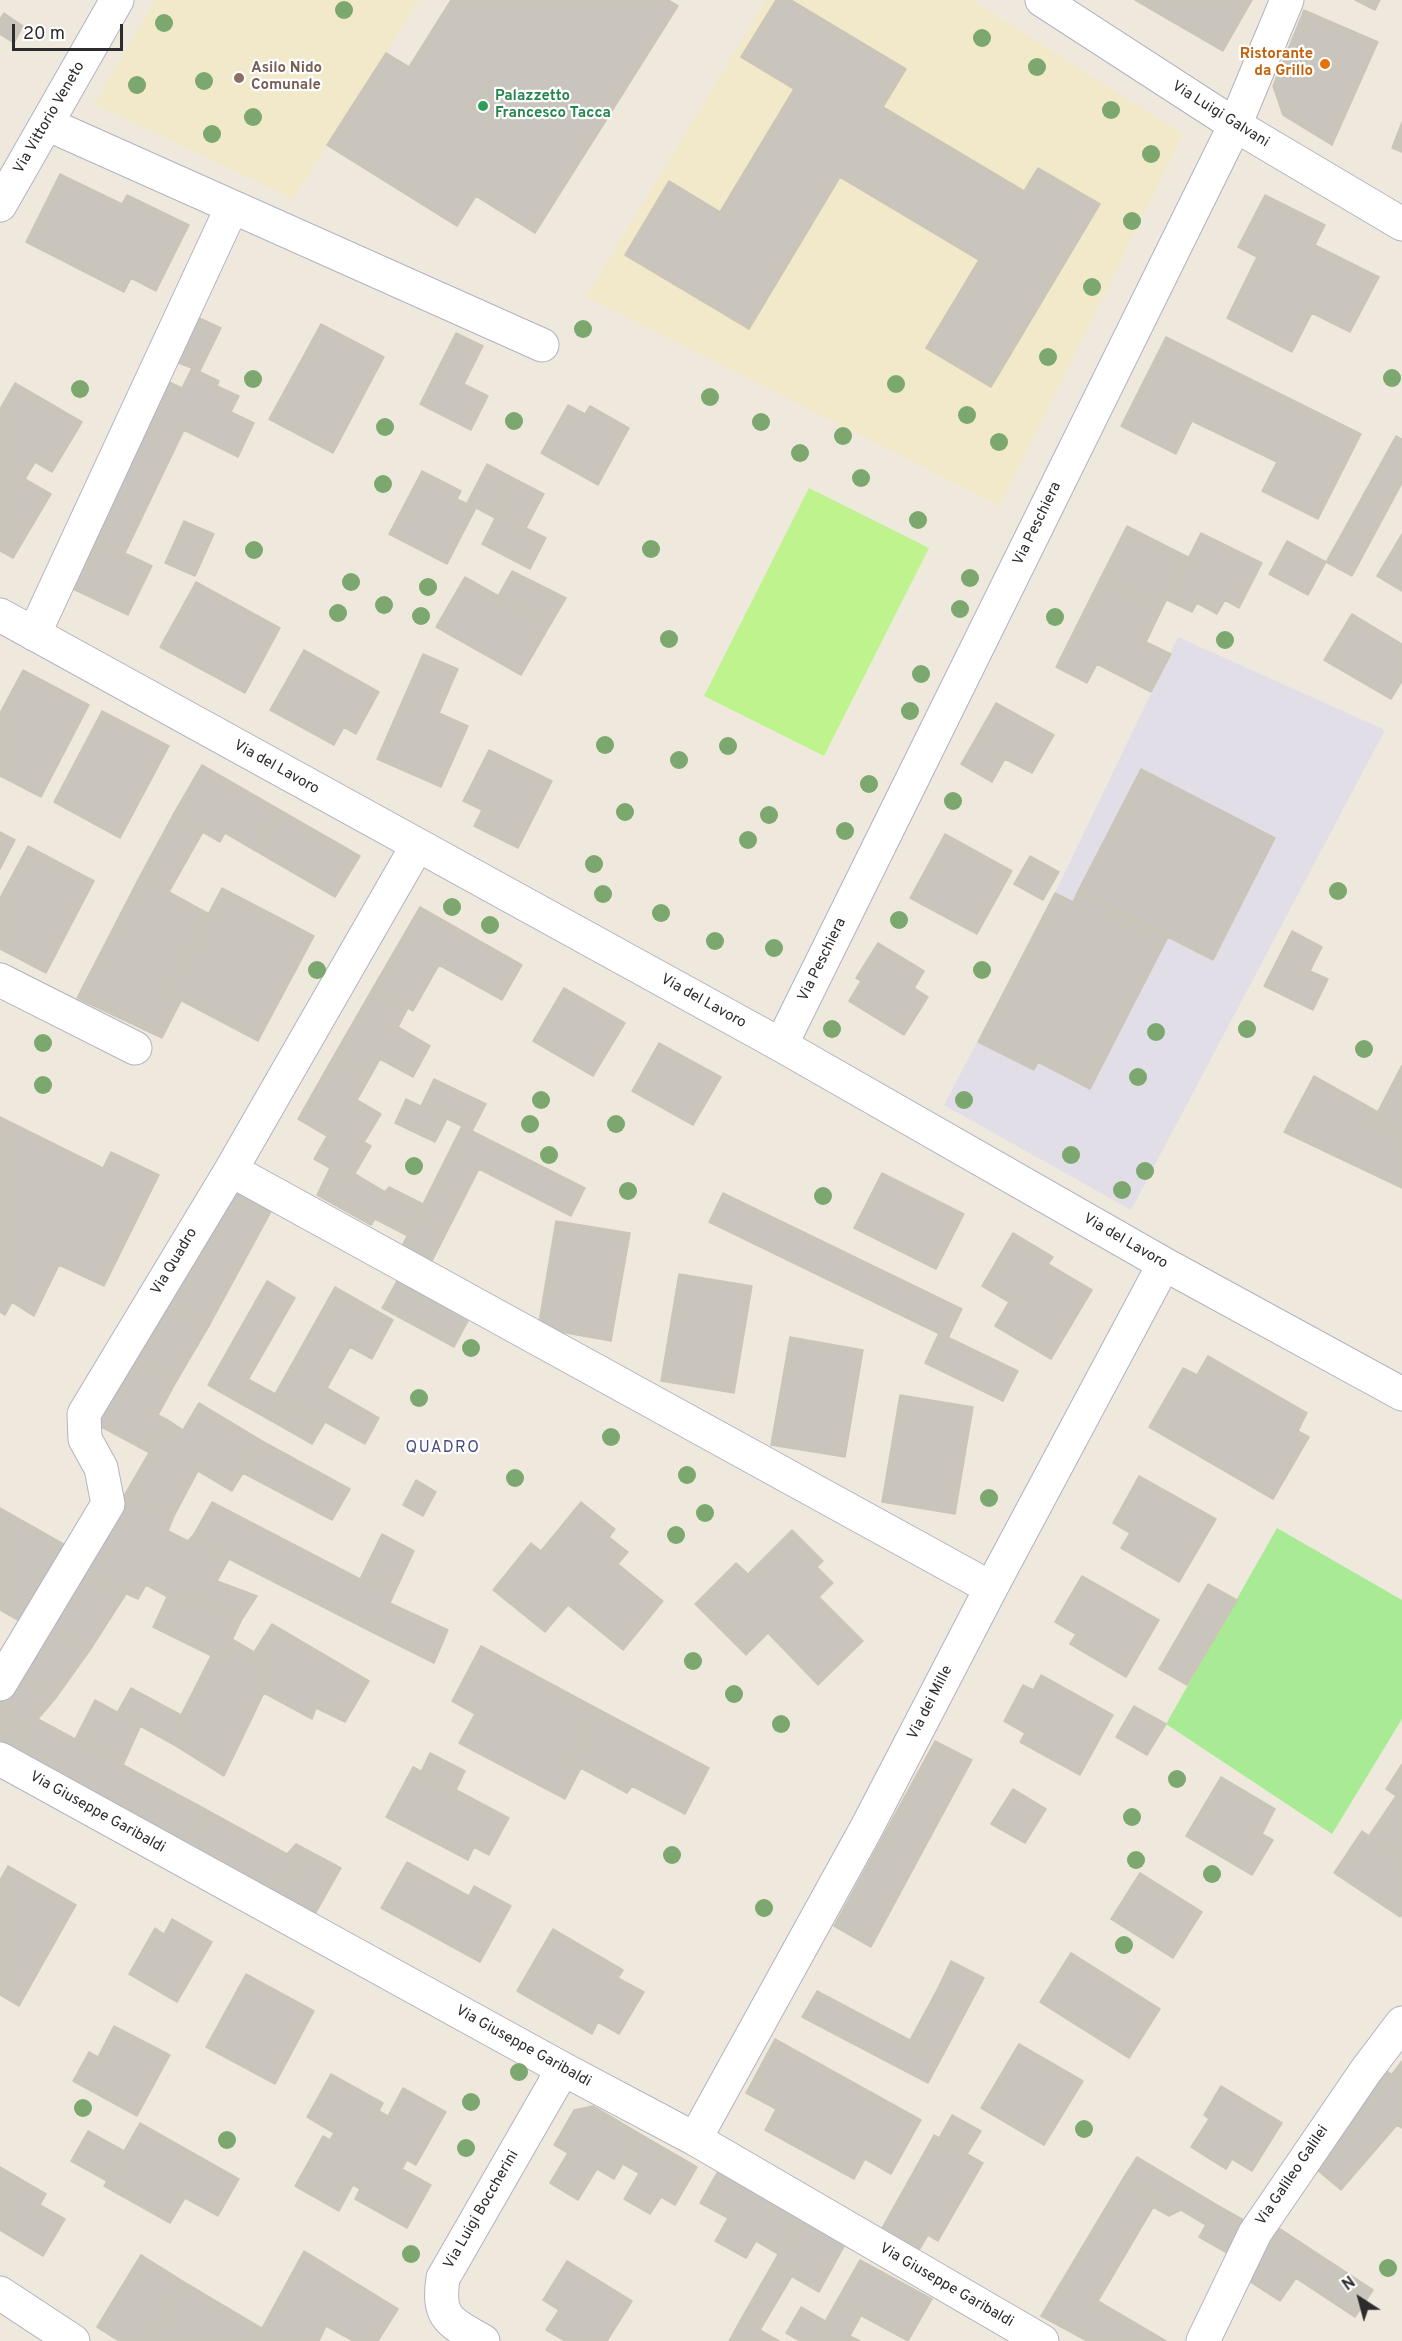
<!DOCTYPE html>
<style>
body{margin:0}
#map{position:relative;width:1402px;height:2341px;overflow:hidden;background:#efe9dd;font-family:Overpass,sans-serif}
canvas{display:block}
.north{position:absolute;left:1330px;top:2269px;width:60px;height:60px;-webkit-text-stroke:4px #fff;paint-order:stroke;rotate:324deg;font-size:16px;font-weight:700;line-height:24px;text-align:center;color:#2c2c2c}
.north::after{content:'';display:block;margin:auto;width:21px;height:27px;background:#2c2c2c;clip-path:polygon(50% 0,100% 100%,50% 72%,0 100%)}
.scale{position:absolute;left:12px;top:24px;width:111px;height:27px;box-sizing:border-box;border:3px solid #2c2c2c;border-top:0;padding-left:8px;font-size:18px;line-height:21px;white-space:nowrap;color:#2c2c2c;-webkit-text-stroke:4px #fff;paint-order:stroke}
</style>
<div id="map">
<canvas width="1402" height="2341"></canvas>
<div class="north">N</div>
<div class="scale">20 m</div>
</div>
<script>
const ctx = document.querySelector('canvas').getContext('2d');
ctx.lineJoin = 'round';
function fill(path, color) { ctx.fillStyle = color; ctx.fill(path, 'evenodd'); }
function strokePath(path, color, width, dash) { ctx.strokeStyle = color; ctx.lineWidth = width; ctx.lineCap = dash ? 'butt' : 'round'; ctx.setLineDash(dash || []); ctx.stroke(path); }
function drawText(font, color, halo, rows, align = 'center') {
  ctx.font = font + ' Overpass,sans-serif'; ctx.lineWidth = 4.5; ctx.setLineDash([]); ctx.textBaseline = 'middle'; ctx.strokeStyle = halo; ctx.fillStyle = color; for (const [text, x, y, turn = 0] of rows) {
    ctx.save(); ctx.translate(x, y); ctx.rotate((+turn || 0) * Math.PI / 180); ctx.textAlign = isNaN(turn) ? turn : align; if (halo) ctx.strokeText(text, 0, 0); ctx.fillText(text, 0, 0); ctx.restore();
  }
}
fill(new Path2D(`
 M1178,637L1385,730L1131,1210L944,1105L1055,893Z`), '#e1dee7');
fill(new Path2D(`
 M155,0H419L293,199L94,104Z
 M766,0H972L1183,134L1000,506L586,297Z`), '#f2e9ca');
fill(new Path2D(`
 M1277,1528L1402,1600V1719L1332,1834L1166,1724Z`), '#a9eb94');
fill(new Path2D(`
 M809,488L929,548L824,756L704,696Z`), '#bff38e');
const building = new Path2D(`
 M451,0H668L678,6L535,233L476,196L457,226L327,145L386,53L409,67Z
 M776,0H791L906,69L883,107L1024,191L1038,168L1100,204L991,387L926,348L979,260L840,177L749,329L625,255L669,181L720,212L794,89L741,57Z
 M1135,0H1252L1223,51Z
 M1355,0H1380L1375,10Z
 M1304,10L1378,42L1332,145L1283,115L1273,86Z
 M4,13L23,26L14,43L0,34V19Z
 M1402,122V152L1392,148Z
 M60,174L122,204L127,195L189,225L156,291L131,278L124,292L26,242Z
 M1265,195L1325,225L1315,245L1379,277L1350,332L1312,313L1292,352L1227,318L1257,257L1238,247Z
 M195,316L221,328L200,371L173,361Z
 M321,324L384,357L333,453L269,419Z
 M456,333L483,346L464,384L488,396L471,430L420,404Z
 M1166,337L1361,434L1318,519L1262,491L1277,462L1192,421L1176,454L1121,426Z
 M192,368L219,381L217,386L239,396L231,412L254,423L238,457L184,430L125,553L89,536L165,380L182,388Z
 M15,383L82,422L52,472L35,462L25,479L51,494L13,558L0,551V409Z
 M568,405L585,414L590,406L629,428L598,485L541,453Z
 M1396,436L1402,439V483L1352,576L1326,562Z
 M487,464L515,479L495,518L467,503Z
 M422,471L461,491L457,499L476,508L447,564L389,534Z
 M515,479L544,494L526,528L546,538L530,569L482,544Z
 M184,521L214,534L195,576L165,563Z
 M1127,526L1188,557L1161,611L1100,579Z
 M1201,533L1262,563L1239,608L1225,600L1217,614L1197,603L1192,612L1167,600Z
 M1402,534V591L1377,576Z
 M97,540L152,566L128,615L73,589Z
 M1287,541L1326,562L1308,595L1269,574Z
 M512,571L566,598L550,625L498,596Z
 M465,577L550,625L521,675L436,627Z
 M1100,579L1161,611L1146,642L1171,654L1151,692L1097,664L1087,683L1056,667Z
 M196,582L280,628L245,693L160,647Z
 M1352,614L1402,644V681L1391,699L1324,660Z
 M304,650L379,692L356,734L344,727L334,745L270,710Z
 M423,654L458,669L439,713L468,726L441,787L377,759Z
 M23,670L89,705L41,797L0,776V713Z
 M996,703L1054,735L1032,773L1005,759L992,782L961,764Z
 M102,711L169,746L120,838L54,802Z
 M489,750L552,781L518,848L474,826L482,810L463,801Z
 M202,765L280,810L256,851L225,833L220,842L173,815Z
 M1141,769L1275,838L1213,960L1078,891Z
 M280,810L360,856L335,897L256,851Z
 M173,815L203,832L169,892L140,876Z
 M0,832L15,840L0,869Z
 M945,834L1012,871L977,934L910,898Z
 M28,846L94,881L46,973L0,949V898Z
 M1030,856L1059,872L1043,900L1014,884Z
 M140,876L209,914L167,993L181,1001L162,1038L77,998Z
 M222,888L314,936L258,1041L167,993Z
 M1078,891L1168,937L1090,1089L1038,1062L1034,1070L978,1042L1055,893L1073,902Z
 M420,907L522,965L502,1000L439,965L413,1011L373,988Z
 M1292,931L1322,947L1310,971L1328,979L1313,1010L1264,986Z
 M878,943L924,971L914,988L928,997L904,1035L849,1001L861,981L856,978Z
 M373,988L408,1008L398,1027L430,1046L413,1077L380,1059L369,1079L332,1059Z
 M564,988L625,1023L593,1076L533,1041Z
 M659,1043L721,1077L693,1125L632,1091Z
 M332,1059L369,1079L357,1100L381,1114L364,1142L371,1146L351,1180L314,1159L327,1136L298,1119Z
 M1402,1065V1138L1372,1123Z
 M1314,1076L1378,1112L1372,1123L1402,1138V1188L1284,1132Z
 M434,1079L486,1104L472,1131L421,1106Z
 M406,1099L447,1119L435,1142L395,1123Z
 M0,1117L103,1168L111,1152L159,1175L104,1286L59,1265L34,1316L12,1302L5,1315L0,1312Z
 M462,1126L585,1188L571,1216L479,1169L432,1261L402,1246Z
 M330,1168L351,1180L355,1174L385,1192L389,1187L423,1204L408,1236L375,1219L371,1225L317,1195Z
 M882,1173L964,1214L936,1269L854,1228Z
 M229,1185L273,1208L210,1324L164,1299Z
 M723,1193L962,1309L948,1338L709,1222Z
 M556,1221L630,1233L611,1341L538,1328Z
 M1013,1233L1053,1257L1048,1264L1092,1290L1051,1359L995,1326L1009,1302L982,1286Z
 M679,1274L752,1286L734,1393L661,1381Z
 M267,1281L295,1298L236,1401L208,1385Z
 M397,1281L468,1321L454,1347L382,1308Z
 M335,1287L393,1320L372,1359L350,1347L327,1388L379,1418L365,1444L275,1394Z
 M164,1299L210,1324L176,1382L130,1357Z
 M939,1333L1018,1371L1003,1401L925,1363Z
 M790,1337L863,1350L845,1457L771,1445Z
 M1208,1356L1307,1413L1298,1431L1309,1437L1273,1499L1149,1427L1183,1368L1197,1375Z
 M130,1357L176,1382L158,1415L168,1420L150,1453L94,1423Z
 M248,1379L290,1402L277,1424L236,1401Z
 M900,1395L973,1407L955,1514L882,1502Z
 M290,1402L325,1422L312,1444L277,1424Z
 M199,1403L262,1441L232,1491L198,1471L174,1516L124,1496L168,1420L183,1430Z
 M262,1441L350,1489L332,1520L243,1473Z
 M1139,1476L1216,1519L1179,1582L1121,1548L1130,1533L1113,1523Z
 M416,1480L436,1492L423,1516L403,1505Z
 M124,1496L174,1516L168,1531L188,1541L194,1534L229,1559L217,1581L257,1596L242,1619L192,1594L186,1607L146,1585L138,1599L84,1575Z
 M212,1502L393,1596L376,1634L229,1559L194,1534Z
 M581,1502L615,1529L609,1537L628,1552L618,1564L663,1601L623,1650L568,1605L545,1632L493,1590L531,1543L541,1551Z
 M0,1508L67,1546L23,1623L0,1610Z
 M792,1530L823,1561L817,1567L833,1583L819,1597L863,1641L818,1685L768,1633L746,1655L695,1604L736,1563L748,1574Z
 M382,1534L414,1551L393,1596L360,1579Z
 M84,1575L126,1594L90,1650L51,1625Z
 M1082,1576L1159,1620L1126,1677L1070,1644L1076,1634L1055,1622Z
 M1208,1584L1237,1600L1187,1685L1159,1669Z
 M192,1594L242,1619L222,1661L153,1627L167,1597L186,1607Z
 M390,1603L448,1630L434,1663L376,1634Z
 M272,1624L369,1681L345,1722L316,1708L312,1719L264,1693L254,1652Z
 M51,1625L90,1650L55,1699L17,1676Z
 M232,1639L254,1652L264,1693L224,1776L176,1746L181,1715L211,1656L222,1661Z
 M481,1646L598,1709L570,1762L581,1768L565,1799L459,1743L475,1714L452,1701Z
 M1041,1675L1113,1715L1080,1775L1020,1742L1025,1733L1004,1721L1023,1685L1033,1690Z
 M17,1676L55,1699L13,1748L0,1740V1701Z
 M131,1688L181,1715L176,1746L117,1713Z
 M95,1700L141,1725L123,1765L75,1739Z
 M1134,1706L1166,1724L1147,1755L1116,1737Z
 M598,1709L709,1768L685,1814L632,1786L627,1793L570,1762Z
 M38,1719L205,1809L184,1846L13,1748Z
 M935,1741L972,1760L871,1947L834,1926Z
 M430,1753L465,1771L456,1790L421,1772Z
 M1402,1764V1858L1369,1836L1396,1796L1386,1789Z
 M413,1767L509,1818L489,1855L474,1847L468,1860L386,1817Z
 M1221,1777L1275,1809L1262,1834L1273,1840L1252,1875L1186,1836Z
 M1013,1789L1046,1809L1025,1843L991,1824Z
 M205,1809L287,1854L293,1863L277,1896L184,1846Z
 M1362,1831L1402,1858V1915L1400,1917L1334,1873Z
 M296,1844L341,1868L314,1916L277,1896L293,1863L287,1854Z
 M407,1862L469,1896L474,1886L511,1906L480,1962L381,1908Z
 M8,1866L76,1905L19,2006L0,1995V1880Z
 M1140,1873L1202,1912L1173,1958L1111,1919Z
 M172,1919L212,1942L177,2002L129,1974L155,1928L164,1934Z
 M553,1929L623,1970L618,1978L644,1992L619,2034L598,2022L592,2034L517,1991Z
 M1071,1953L1160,2009L1129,2058L1040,2002Z
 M951,1961L984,1978L969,2006L937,1990Z
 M246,1974L314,2011L275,2084L206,2047Z
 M937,1990L969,2006L942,2057L910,2040Z
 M817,1991L942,2057L928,2083L802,2017Z
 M114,2026L170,2055L137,2116L73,2081L89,2052L98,2057Z
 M775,2039L921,2120L891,2174L865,2159L854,2179L765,2130L776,2109L746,2093Z
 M1019,2044L1083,2081L1044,2145L981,2108Z
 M1402,2061V2081L1392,2074Z
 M1385,2070L1402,2081V2128L1397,2125L1341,2190L1311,2165Z
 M331,2074L383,2103L379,2111L388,2116L403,2088L446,2112L416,2165L407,2160L402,2169L431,2185L407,2228L355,2199L360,2189L353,2185L339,2211L295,2186L323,2136L330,2140L334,2133L307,2117Z
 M1221,2086L1282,2123L1252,2171L1232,2159L1226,2169L1191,2147L1209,2119L1204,2115Z
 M593,2106L640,2134L614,2179L597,2169L578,2200L550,2183L568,2153L554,2145L574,2110Z
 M952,2115L981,2131L967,2154L939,2138Z
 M140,2123L239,2179L218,2216L185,2198L170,2223L104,2186Z
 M88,2131L124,2151L107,2181L71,2161Z
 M640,2134L697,2167L675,2205L661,2197L650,2214L624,2199L639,2173L623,2164Z
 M934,2135L983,2163L938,2241L928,2235L919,2250L882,2228Z
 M1137,2157L1217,2205L1206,2225L1181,2210L1169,2216L1153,2207L1158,2199L1124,2177Z
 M0,2167L46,2194L40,2205L65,2219L43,2256L0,2230Z
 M718,2171L799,2217L778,2254L756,2241L746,2258L715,2241L728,2218L700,2203Z
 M1124,2177L1158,2199L1098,2301L1166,2341H1087L1041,2316Z
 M1217,2205L1247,2222L1229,2254L1199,2237Z
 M799,2217L846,2243L819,2292L772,2265Z
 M1277,2227L1373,2290L1355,2317L1296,2278L1280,2301L1243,2277Z
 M304,2251L398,2309L378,2341H353L326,2326L319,2341H255Z
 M141,2255L184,2282L149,2341H119L97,2327Z
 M860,2260L932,2299L908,2341L836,2302Z
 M567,2261L632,2301L607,2341H565L546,2330L559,2310L543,2300Z
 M772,2265L792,2276L760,2330L741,2319Z
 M184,2282L263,2329L255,2341H149Z
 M836,2302L861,2316L850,2336L860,2341H814Z
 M801,2307L825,2321L814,2341H800L786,2333Z
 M741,2319L779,2341H729Z`);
fill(building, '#cac5bc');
strokePath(building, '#cbc5b6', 1.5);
const minor = new Path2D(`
 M1042,0L1235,125L1402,224
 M47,124L542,345
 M0,205L117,0
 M0,615L781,1045L1164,1264L1402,1394
 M34,634L232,207
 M0,980L135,1048
 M781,1045L1235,125L1287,0
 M231,1170L991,1588
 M0,1684L108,1504L101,1468L85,1439L84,1414L231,1170L417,846
 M0,1759L563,2069L695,2139L1042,2341
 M695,2139L866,1829L991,1588L1164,1264
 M0,2293L73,2341
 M483,2341C450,2322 437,2319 443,2278L563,2069
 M1203,2341L1255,2233L1365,2072L1402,2023`);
strokePath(minor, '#b1b2c1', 35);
strokePath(minor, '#fff', 33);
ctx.fillStyle = '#7ca76e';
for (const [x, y] of [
 [344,10],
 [164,23],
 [982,38],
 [1037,67],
 [204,81],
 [137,85],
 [1111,110],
 [253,117],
 [212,134],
 [1151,154],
 [1132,221],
 [1092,287],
 [583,329],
 [1048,357],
 [1392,378],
 [253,379],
 [896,384],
 [80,389],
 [710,397],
 [967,415],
 [514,421],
 [761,422],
 [385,427],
 [843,436],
 [999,442],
 [800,453],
 [861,478],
 [383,484],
 [918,520],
 [651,549],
 [254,550],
 [970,578],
 [351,582],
 [428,587],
 [384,605],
 [960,609],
 [338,613],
 [421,616],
 [1055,617],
 [669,639],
 [1225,640],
 [921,674],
 [910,711],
 [605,745],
 [728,746],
 [679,760],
 [869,784],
 [953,801],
 [625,812],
 [769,815],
 [845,831],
 [748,840],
 [594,864],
 [1338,891],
 [603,894],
 [452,907],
 [661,913],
 [899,920],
 [490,925],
 [715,941],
 [774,948],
 [317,970],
 [982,970],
 [832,1029],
 [1247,1029],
 [1156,1032],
 [43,1043],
 [1364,1049],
 [1138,1077],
 [43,1085],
 [541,1100],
 [964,1100],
 [530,1124],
 [616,1124],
 [549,1155],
 [1071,1155],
 [414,1166],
 [1145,1171],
 [1122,1190],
 [628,1191],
 [823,1196],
 [471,1348],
 [419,1398],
 [611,1437],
 [687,1475],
 [515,1478],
 [989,1498],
 [705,1513],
 [676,1535],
 [693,1661],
 [734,1694],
 [781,1724],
 [1177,1779],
 [1132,1817],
 [672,1855],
 [1136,1860],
 [1212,1874],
 [764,1908],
 [1124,1945],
 [519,2072],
 [471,2102],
 [83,2108],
 [1084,2129],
 [227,2140],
 [466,2148],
 [411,2254],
 [1388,2268]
]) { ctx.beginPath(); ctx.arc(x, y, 9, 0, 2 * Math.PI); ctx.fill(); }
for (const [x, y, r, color] of [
 [1325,64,6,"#e8710a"],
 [239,78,6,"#8d6e63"],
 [483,106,6,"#2e9e5b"]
]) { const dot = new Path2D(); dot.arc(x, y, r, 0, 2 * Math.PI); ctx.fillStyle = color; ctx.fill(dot); strokePath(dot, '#fff', 2); }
drawText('bold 15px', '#c56008', '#fff', [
 ["Ristorante",1313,55],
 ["da Grillo",1313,72]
], 'right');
drawText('bold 15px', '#785e54', '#fff', [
 ["Asilo Nido",251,69],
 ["Comunale",251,86]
], 'left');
drawText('bold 15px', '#27864d', '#fff', [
 ["Palazzetto",495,97],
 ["Francesco Tacca",495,114]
], 'left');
drawText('15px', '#2c2c2c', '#fff', [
 ["Via Luigi Galvani",1220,115,32],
 ["Via Vittorio Veneto",50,118,-60],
 ["Via Peschiera",1038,524,-64],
 ["Via del Lavoro",276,768,29],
 ["Via Peschiera",823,960,-64],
 ["Via del Lavoro",703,1002,29],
 ["Via del Lavoro",1125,1242,30],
 ["Via Quadro",175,1262,-59],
 ["Via dei Mille",931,1703,-63],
 ["Via Giuseppe Garibaldi",97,1813,29],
 ["Via Giuseppe Garibaldi",523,2047,29],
 ["Via Galileo Galilei",1293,2176,-56],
 ["Via Luigi Boccherini",482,2210,-60],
 ["Via Giuseppe Garibaldi",946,2286,30]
]);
ctx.letterSpacing = '1.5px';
drawText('16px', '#474c81', '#fff', [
 ["QUADRO",443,1449]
]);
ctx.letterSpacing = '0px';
</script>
